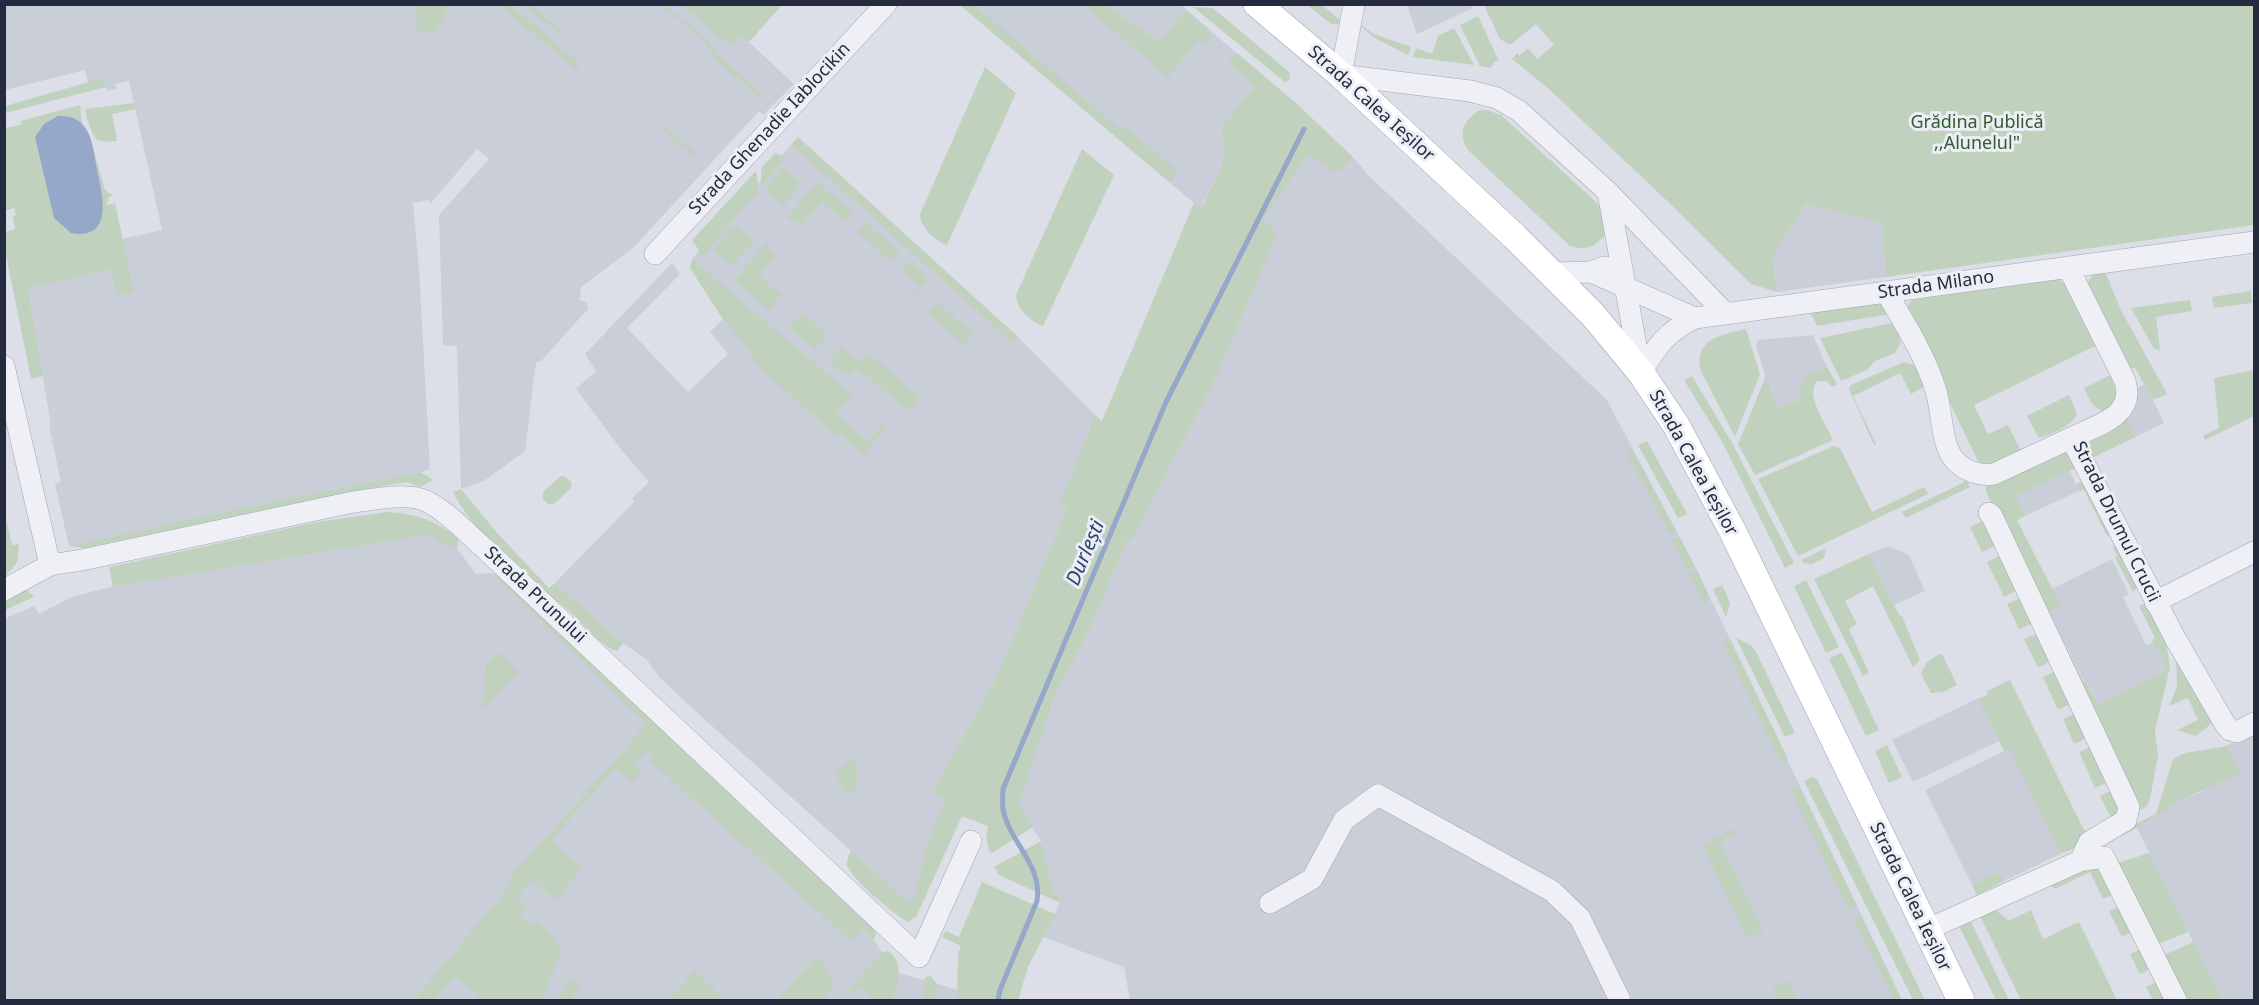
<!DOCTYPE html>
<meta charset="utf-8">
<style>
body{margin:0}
#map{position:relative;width:2259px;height:1005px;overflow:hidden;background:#dcdfe7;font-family:"Noto Sans",sans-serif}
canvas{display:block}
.frame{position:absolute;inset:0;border:6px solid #252b3e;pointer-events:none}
</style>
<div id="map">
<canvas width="2259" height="1005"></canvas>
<div class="frame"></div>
</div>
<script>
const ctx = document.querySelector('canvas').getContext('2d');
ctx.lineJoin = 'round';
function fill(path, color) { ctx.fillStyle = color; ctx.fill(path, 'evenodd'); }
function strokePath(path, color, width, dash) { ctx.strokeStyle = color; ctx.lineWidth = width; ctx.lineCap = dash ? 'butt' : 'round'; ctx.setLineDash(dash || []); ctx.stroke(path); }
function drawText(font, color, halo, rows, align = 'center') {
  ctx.font = font + ' "Noto Sans",sans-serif'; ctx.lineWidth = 6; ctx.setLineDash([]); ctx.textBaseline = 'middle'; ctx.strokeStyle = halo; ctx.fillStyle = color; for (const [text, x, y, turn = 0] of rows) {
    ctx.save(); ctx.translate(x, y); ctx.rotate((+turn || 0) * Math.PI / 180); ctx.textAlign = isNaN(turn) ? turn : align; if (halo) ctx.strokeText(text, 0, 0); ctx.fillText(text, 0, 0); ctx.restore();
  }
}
fill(new Path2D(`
 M1180,4L1264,77L1222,126L1223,162L1201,207L1194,203L960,5Z
 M4,5H782L749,42L794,84L763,115L759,111L634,247L580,288L581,294L579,300L587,302L588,309L541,361L536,362L525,451L484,481L461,489L457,346L443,345L439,215L489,159L477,149L430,204L429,200L413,203L419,269L430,469L421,472L241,508L69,546L55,484L61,482L49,426L51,425L28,289L111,269L134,292L122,239L162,230L129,81L115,84L116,89L107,91L103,78L88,83L85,70L5,90Z
 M1407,5H1471L1473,8L1417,34Z
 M798,137L1018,337L1095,415L1059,505L1067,509L996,678L932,792L945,799L914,897L908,902L692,708L660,678L647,660L623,643L555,583L635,501L632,498L649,482L620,448L576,389L596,371L585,354L672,263L680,274L627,328L688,392L728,354L710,332L723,319L690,268L692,259Z
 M1308,154L1341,170L1353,157L1368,175L1607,400L1697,570L1902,1000H1130L1124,967L1043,937L1062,899L1054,894L1041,841L1017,805L1053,701L1093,623L1127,540L1131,541L1213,385L1275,240V229L1263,220Z
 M1806,204L1882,223L1886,277L1777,292L1773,259L1777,248Z
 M1813,335L1827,367L1809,373L1801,399L1775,408L1756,345L1758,340Z
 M2145,384L2164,423L2135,437L2126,416L2132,412L2135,402L2134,390Z
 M2070,471L2079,491L2025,516L2015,496Z
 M432,535L444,545L457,548L476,574L491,573L874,940L896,972L992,1000H5L4,619L34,606L39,614L72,597L106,588Z
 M1888,546L1909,555L1925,591L1894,605L1869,554Z
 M2112,559L2129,594L2123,597L2146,645L2153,642L2167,669L2098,704L2087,682L2085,683L2049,613L2061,606L2052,589Z
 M1978,698L1999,741L1913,782L1892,740Z
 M2254,732V1000H2222L2137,828L2187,797L2202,792L2197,760Z
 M2010,748L2060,854L2004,881L1999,871L1972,885L1925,790Z`), '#caced9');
fill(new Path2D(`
 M416,5H449L436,33L417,32Z
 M499,5H510L574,58L580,73Z
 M524,5H530L560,30L558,33Z
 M661,5H665L709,42L719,56L761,94L758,97L716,59L705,42Z
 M681,5H782L749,42L742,36L732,47Z
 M960,5H974L1120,129L1124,125L1178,171L1169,182Z
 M1083,5H1105L1159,41L1186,10L1209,30V38L1204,44L1199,40L1168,77Z
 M1307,5H1322L1340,20L1338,24H1331Z
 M1484,5H2254V225L1886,277L1882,223L1806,204L1777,248L1773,259L1777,292L1751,284L1665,199L1549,89L1512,59L1517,53L1519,56L1528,48L1537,59L1554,45L1536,24L1510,45L1500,39Z
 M1193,7L1213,8L1289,72L1290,78L1286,83Z
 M1478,16L1499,61H1495L1491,68L1480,66L1460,25Z
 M1359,24L1374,34L1411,47L1408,55L1375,38L1359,25Z
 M1454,28L1474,65L1413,57L1416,48L1432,54L1438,36Z
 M1237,53L1296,103L1353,157L1341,170L1333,171L1308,154L1263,220L1275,229V240L1213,385L1131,541L1127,540L1093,623L1053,701L1018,805L1033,827L992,853L989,852L986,836L988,826L962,816L916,917L908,922C894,914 849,878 847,864C847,859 849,854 851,850L908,902L914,897L927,846L945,799L932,792L996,678L1067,509L1059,505L1095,415L1102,421L1194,203L1202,207L1223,162L1222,126L1255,87L1228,63Z
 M985,67L1016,93L947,245C935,241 920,227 920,214Z
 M103,78L106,87L5,113V106Z
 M134,103L136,109L112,114L117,141C112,141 103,143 98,140C92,136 86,117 85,109Z
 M80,105L82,123L89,134L105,190L113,196L109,197L106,205L115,203L134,292L117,296L111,269L28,289L43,376L31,379L5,250V232L15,229L13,216L16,215L14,208L5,211V128L21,125V121Z
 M1481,110H1487L1501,115L1596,202L1602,209L1606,233C1597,246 1585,252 1570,246L1470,152C1456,136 1463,118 1481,110Z
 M663,124L697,155L695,157L664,130Z
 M798,137L1018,337L1013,343L792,145Z
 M1082,149L1114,175L1043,326C1031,322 1016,308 1016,295Z
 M775,153L787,157L762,186L761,168Z
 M783,167L802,183L784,205L765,189Z
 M756,171L759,190L703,256L692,240Z
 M818,182L853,213L846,222L822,202L802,225L787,218Z
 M866,223L899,251L891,261L857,232Z
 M734,225L753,242L732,266L713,249Z
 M766,243L776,256L759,276L781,295L768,310L734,281Z
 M692,259L852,395L836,414L868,441L883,424L887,427L863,455L839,433L836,436L755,363L752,352L723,319L690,268Z
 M911,261L926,275L928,280L913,300L911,299L921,287L902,271Z
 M2095,272L2106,274L2121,310L2167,394L2153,400L2135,368H2128L2087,283Z
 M2058,278L2069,288L2097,345L1974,405L1988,434L2008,425L2021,451C2007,457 1992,469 1978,461L1914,329C1910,319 1903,309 1912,300Z
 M2251,291L2252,303L2214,308L2212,297Z
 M2190,300L2192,311L2156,317L2160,350L2154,349L2131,308Z
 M937,302L973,334L964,345L928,313Z
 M1879,303H1883L1890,314L1817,326L1810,312Z
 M802,313L828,335L815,350L789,328Z
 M1892,323L1896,327L1901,342L1895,353L1875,361L1867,370L1841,381L1820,338Z
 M1746,329L1760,374L1735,437L1701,371C1693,339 1721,335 1746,329Z
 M841,347L859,361L867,352L920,397L912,407L905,408L857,368L850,376L845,375L829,361Z
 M1904,362L1914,365L1925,386L1911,394L1900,373L1853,396L1876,444L1874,445L1849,389L1851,385Z
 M1827,367L1837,384L1832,387L1827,381H1817C1805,394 1825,423 1832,438L1831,441L1755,475L1738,444L1766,376L1776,408L1801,399L1797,392L1809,373Z
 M2254,370V416L2205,440L2203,436L2219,428L2214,378Z
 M2111,375L2118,399L2106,411C2093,411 2089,398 2084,388Z
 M1692,376L1731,441L1794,563L1785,568L1723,443L1684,380Z
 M2069,395L2077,414C2071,427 2052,434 2039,438L2027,416Z
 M2126,416L2135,437L2090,459L2085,443L2087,438Z
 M1647,441L1687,514L1678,518L1638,445Z
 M1834,446L1840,448L1872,512L1924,487L1928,494L1798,556L1758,479Z
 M1631,448L1676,531L1670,534L1628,456Z
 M2064,449L2076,468L2016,496L2025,516L2017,520L2061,606L2049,613L2084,683L2086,682L2098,704L2167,669L2152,640L2155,638L2139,606L2146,603L2166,641L2170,667L2155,731L2158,756L2150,799L2147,806L2141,810L2136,800L2133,802L1986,492V487Z
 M421,472L433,480L420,487L407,482L343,493L85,548L69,546L241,508Z
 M561,476L566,477L572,483L571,488L553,505L548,504L542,498L544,491Z
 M1967,481L1970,487L1906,518L1902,512Z
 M2084,481L2109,534L2107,536L2084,490L2079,491L2076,484Z
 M461,489L498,534L549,588L555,583L623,643L617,651C604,649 579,620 568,610C557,601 545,594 535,585C512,566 464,518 453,492Z
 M4,508L12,545L19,544L17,562L5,577Z
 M387,512C419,514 433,520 459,538L457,548L444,545L431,535L113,587L109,567L317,522Z
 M1987,519L1999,544L1982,552L1970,527Z
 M1680,537L1694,566L1687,570L1672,540Z
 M2115,546L2118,547L2137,587L2133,592L2115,558L2117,556L2113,548Z
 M1826,548L1824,558L1812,564L1803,563L1802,560Z
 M1869,554L1899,615L1902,616L1920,660L1913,667L1873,586L1845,601L1857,624L1849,629L1869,673L1863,676L1814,579Z
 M2004,554L2020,589L2004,597L1987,562Z
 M1697,570L1709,598L1704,605L1689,574Z
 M491,573L504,577L869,922L876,933L874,940L862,928L850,940L650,761L653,757L646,751L634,764L642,771L632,783L616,768L551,840L582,868L555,900L532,880L517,897L527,906L519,915L531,926L536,921L555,938L561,954L541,1000H483L455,977L434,1000H414L511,884L508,881L512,875L619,756L646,723Z
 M1806,580L1839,647L1826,653L1794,586Z
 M1722,585L1730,603L1726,617L1713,589Z
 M25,588L34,597L5,610V598Z
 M2023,597L2036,622L2019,629L2007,604Z
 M2041,632L2054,659L2038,668L2024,639Z
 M1736,638L1751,645L1756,652L1795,733L1785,737Z
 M1730,639L1788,759L1781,763L1723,643Z
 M497,652L518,672L483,710L486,665Z
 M1842,652L1879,730L1866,736L1829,659Z
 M1939,654H1942L1957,685L1943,692L1931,693L1921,674L1926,663Z
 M2176,658L2212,719L2210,725L2195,736L2177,730L2198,720L2188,698L2169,706L2177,686Z
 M2058,670L2074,702L2058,710L2043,677Z
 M2010,680L2085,832L2082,845L2060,854L2010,749L2004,751L1978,699L1988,694L1987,691Z
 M2080,711L2091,736L2074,744L2063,719Z
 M1887,745L1902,777L1889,783L1875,751Z
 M2096,745L2112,780L2095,788L2079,752Z
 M2227,746L2241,773L2187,797L2137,828L2094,849L2092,845L2156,814L2173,759L2185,753Z
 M853,757L857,763V786L848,796L843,791L836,774Z
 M1812,777L1817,779L1925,1000H1913L1804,781Z
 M1798,784L1857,906L1848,910L1793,795L1791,788Z
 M2116,788L2124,807L2112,820L2100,796Z
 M1734,829L1736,834L1720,842L1764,931L1748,938L1702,845Z
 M1041,841L1054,894L1062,899L1060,903L999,875L994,867Z
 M2149,853L2188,932L2156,945L2115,864Z
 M2100,864L2115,894L2103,899L2090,872L2055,889L2047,882Z
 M1999,871L2004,881L1977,895L1972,885Z
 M982,882L1055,914L1028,967L1018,1000H957L958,954L961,946L942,937L946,931L959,937Z
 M1990,905L2009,921L2031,910L2043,939L2079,922L2117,1000H2021L1978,912Z
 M2121,906L2133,931L2122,937L2109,911Z
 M1861,916L1902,1000H1893L1854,920Z
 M1969,918L2009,1000H1996L1958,924Z
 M2193,942L2222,1000H2182L2160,957Z
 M2143,948L2152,968L2140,974L2130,954Z
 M888,951C906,964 897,983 893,1000H874L859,988L853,994L848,990L883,952Z
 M817,956C829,973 841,982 823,1000H777Z
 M695,971L721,996L717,1000H669Z
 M931,976L937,984V1000H923L925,977Z
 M575,981L581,984L571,996L576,1000H558L568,982Z
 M1788,981L1798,1000H1779L1773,988Z
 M2158,981L2167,1000H2153L2146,987Z`), '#c0d1bd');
fill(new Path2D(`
 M58,116C68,116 76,117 83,125C93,136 94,155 97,169C102,193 115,241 71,233L54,218L35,137L44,124Z`), '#95a8c9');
strokePath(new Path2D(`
 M998,1000L1000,990L1037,901C1043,865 1009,842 1003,809C1002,803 1003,795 1003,789L1166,402L1304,129`), '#95a8c9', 5);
const minor = new Path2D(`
 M1354,4L1341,75L1470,91L1497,98L1519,111L1608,192L1726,314
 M1608,192L1641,373
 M655,254L886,4
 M2068,267L2125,381C2136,417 2096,425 2071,438L2175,638L2225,724L2230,730L2237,732L2254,723
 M1591,272L1695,318
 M1552,273L1591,272L1605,267
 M1886,292C1905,324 1925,355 1936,391C1942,410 1941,442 1953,458C1963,471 1979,476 1994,474L2071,438
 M4,366L50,565L4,590
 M1641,373C1657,346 1666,332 1695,318L2254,242
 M1989,513L1992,516L2129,807L2126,820L2089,842L2080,861
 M50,565L82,560L348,503C369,500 407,492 426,501C448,512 466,532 484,548L919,957L971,841
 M2155,602L2254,552
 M1270,903L1312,879L1344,820L1378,795L1552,891L1580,918L1620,1000
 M1926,930L2080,861L2104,857L2176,1000`);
const major = new Path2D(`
 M1257,4L1341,75L1514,236L1593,315L1641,373L1676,425L1733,532L1961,1000`);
strokePath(minor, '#a1a5b1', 22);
strokePath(major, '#9ba2b3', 28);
strokePath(minor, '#eff0f5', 21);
strokePath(major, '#fff', 27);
drawText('18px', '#252b3e', '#ebeef5', [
 ["Strada Calea Ieșilor",1371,104,42],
 ["Strada Ghenadie Iablocikin",770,129,-47],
 ["Strada Milano",1936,285,-8],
 ["Strada Calea Ieșilor",1693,463,61],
 ["Strada Drumul Crucii",2116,522,64],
 ["Strada Prunului",535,595,43],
 ["Strada Calea Ieșilor",1910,897,64]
]);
drawText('18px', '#355a32', '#ebeef5', [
 ["Grădina Publică",1977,123],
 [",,Alunelul\"",1977,144]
]);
drawText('italic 20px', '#2e4573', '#ebeef5', [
 ["Durlești",1086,553,-67]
]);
</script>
